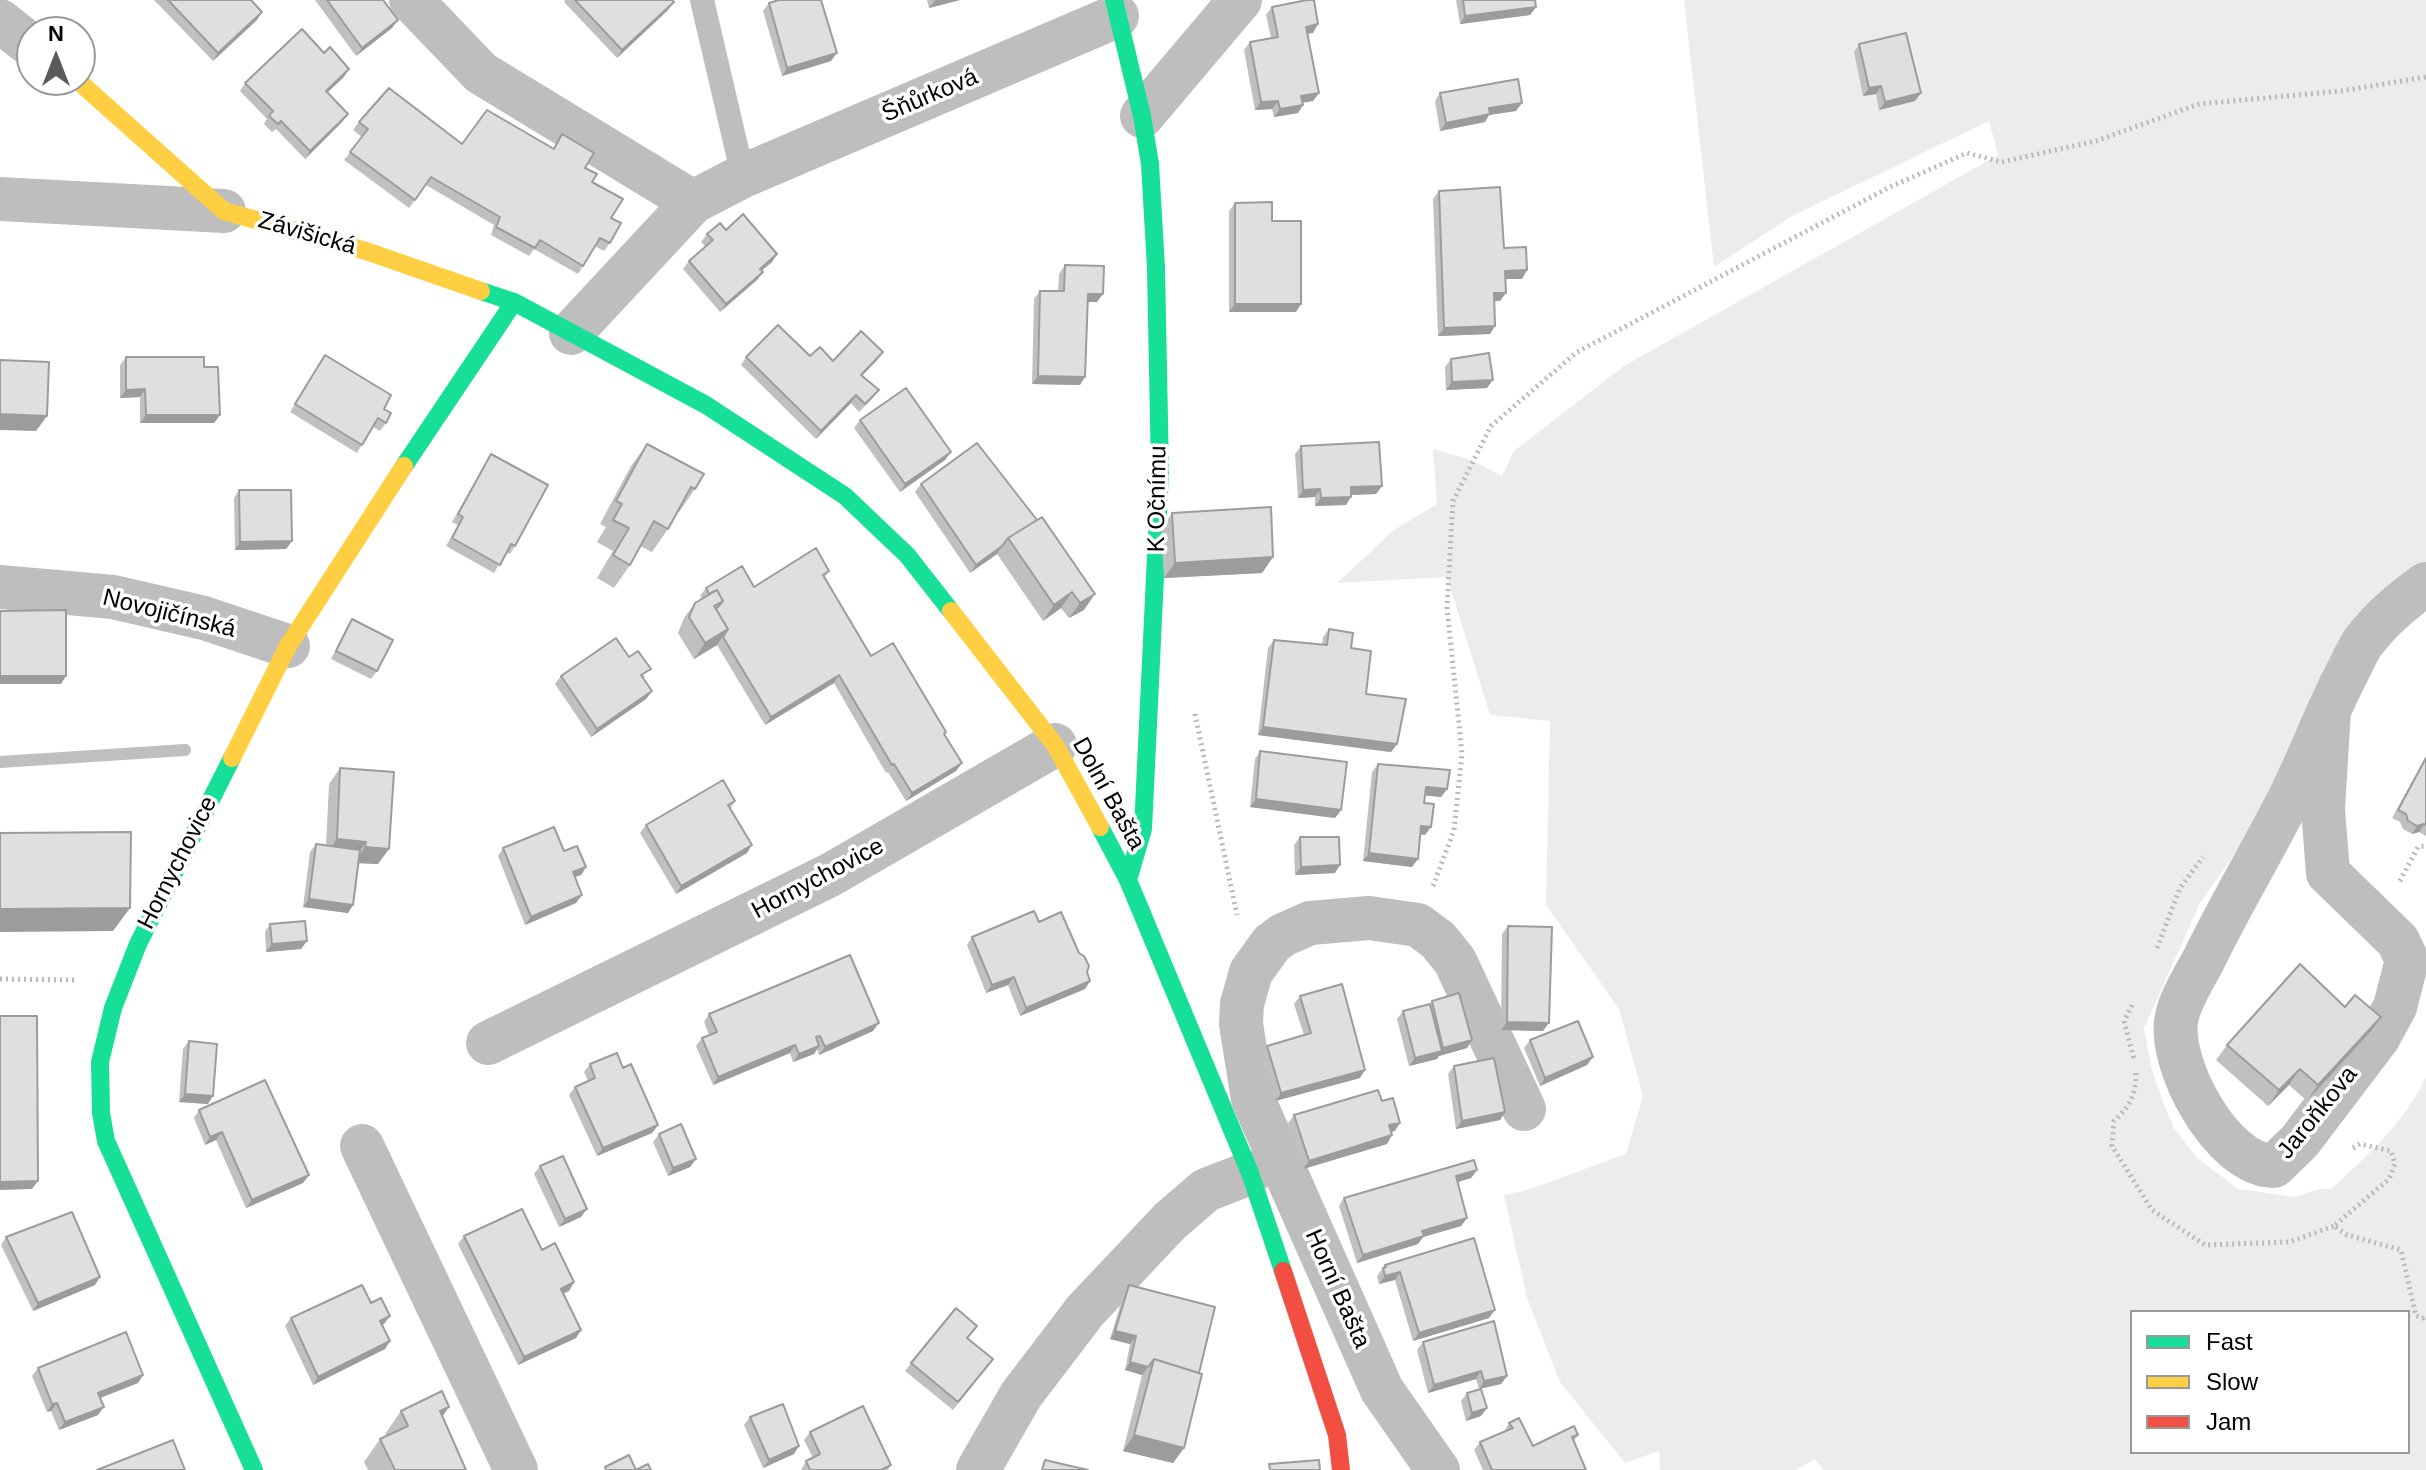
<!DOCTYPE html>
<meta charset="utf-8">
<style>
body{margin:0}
#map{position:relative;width:2426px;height:1470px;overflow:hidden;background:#fff;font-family:Arial,sans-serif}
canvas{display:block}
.legend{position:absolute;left:2130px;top:1310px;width:280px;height:144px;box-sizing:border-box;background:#fff;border:2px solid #999;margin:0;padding:10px 14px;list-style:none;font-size:24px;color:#000}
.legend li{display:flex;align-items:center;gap:16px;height:40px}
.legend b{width:40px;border:2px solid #999}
.north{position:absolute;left:16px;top:16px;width:80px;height:80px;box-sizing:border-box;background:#fff;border:2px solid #999;border-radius:50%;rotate:0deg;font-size:22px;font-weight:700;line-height:32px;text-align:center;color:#000}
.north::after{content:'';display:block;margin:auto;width:28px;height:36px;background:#595959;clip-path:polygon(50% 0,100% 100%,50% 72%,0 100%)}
</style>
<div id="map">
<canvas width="2426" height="1470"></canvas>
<ul class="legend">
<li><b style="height:10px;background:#16e098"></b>Fast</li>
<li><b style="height:10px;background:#ffcf43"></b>Slow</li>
<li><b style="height:10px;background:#f24e42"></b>Jam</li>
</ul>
<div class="north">N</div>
</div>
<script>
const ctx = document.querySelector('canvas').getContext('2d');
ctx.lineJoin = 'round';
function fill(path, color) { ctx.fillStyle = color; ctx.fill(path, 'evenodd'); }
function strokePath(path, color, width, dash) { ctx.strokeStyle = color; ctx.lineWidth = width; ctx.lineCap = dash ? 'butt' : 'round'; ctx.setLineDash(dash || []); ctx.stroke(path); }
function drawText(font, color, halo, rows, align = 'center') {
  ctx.font = font + ' Arial,sans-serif'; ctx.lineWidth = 7; ctx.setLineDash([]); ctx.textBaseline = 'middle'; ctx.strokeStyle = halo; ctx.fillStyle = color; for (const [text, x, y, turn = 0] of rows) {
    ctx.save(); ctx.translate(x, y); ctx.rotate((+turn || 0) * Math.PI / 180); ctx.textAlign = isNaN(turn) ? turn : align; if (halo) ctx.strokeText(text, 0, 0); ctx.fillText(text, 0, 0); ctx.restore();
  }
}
fill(new Path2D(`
 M1684,0H2426V564L2265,799L2238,849L2200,903L2144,1028L2152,1070L2164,1105L2174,1128L2197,1158L2238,1189L2295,1197L2319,1189H2331C2367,1156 2405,1122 2426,1077V1470H1824L1815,1459L1796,1470H1660L1659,1451L1625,1463L1560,1382L1527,1298L1504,1195L1525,1191L1626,1154L1643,1096L1619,1009L1546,905L1550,721L1490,715L1447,577L1337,583L1394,530L1437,504L1433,449L1471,460L1502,476L1514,451L1624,366L1998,155L1989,121L1792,216L1714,267ZM2132,1312H2408V1452H2132Z`), '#ececec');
strokePath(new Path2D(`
 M0,762L185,750`), '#bfbfbf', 12);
strokePath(new Path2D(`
 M1195,714L1237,915
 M2400,881L2418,847L2426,846
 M1433,886L1454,830L1462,754L1447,607L1453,501L1491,426L1577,352L1890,187L1967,153L2002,162L2096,141L2199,104L2341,91L2426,77
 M2157,948L2180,888L2203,857
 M0,979L78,980
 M2132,1005L2124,1021L2134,1059
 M2136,1073C2136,1095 2130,1106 2114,1121L2112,1146L2152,1210L2205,1245L2289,1242L2334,1226
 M2353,1148L2360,1144L2391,1151L2395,1164L2389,1179L2334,1226L2347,1235L2401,1250L2416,1316L2423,1318L2426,1315`), '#b9b9b9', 5, [2, 4]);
strokePath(new Path2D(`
 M702,0L743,176`), '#bebebe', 24);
strokePath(new Path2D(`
 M411,0L481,73L693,202
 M0,21L32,46
 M1142,116L1240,0
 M0,199L224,211
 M571,333L693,202L743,176L1117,16
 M0,587L113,597L204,618L288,646
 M2329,710L2323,809L2328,873L2398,941L2407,960L2395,1007L2378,1038L2299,1142L2274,1166C2222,1166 2166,1062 2177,1016C2181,998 2194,978 2203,961C2230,905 2263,851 2291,795C2311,755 2326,713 2347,673C2352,663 2357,651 2364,641C2381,619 2403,600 2426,584
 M488,1043L830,875L1055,745
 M362,1146L516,1470
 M978,1470L1021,1395L1085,1311L1170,1221L1206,1190L1250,1173
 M1438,1470L1382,1390L1253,1099L1241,1024L1242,1004L1251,972L1272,943L1283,935L1310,923L1369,918L1418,925L1438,940L1455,961L1524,1109`), '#bebebe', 44);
strokePath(new Path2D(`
 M1114,0L1142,116L1150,164L1156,268L1160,472L1143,829L1128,880
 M481,291L514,302L706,405L845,496L907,555L951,611
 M404,466L514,302
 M232,758L138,944L113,1008L100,1062L101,1113L106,1141L254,1470
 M1100,827L1128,880L1250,1173L1283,1271`), '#16e098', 18);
strokePath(new Path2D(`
 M77,80L224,211L366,251L481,291
 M951,611L1055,745L1100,827
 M232,758L288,646L404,466`), '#ffcf43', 18);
strokePath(new Path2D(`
 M1283,1271L1337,1435L1341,1470`), '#f24e42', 18);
fill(new Path2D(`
 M154,0H251L257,20L213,61Z
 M315,0H383L398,20L392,28L356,56Z
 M565,0H672L668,10L617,58L564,2Z
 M927,0H960L929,8Z
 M1456,0H1535L1536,7L1530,15L1460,24Z
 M769,3L831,61L782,76L763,11Z
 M1272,7L1313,33H1307L1319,93L1313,101L1303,102V105L1298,113L1274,117L1272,109L1255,110L1244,50L1250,42L1271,38L1266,15Z
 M1859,44L1915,101L1879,110L1876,94L1863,96L1854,52Z
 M344,77L327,93L348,114L342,122L305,159L276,129L272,132L264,124L267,119L240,91L245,83Z
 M1440,93L1516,111L1489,115L1485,122L1440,131L1435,101Z
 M359,122L462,144L553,149L562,134L585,168L611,218L610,243L604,251L595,246L578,274L534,249L529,256L491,235L494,225L426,185L409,208L344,160L362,137L353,130Z
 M1439,191L1504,248L1522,279H1505L1500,301H1494L1495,326L1490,334L1438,336L1433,199Z
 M1235,203L1272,221L1296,312H1229V211Z
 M726,230L772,262L761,271L763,272L757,280L720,312L683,269L689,261L706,247L701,242L707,234Z
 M1065,265L1097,302H1088L1080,385L1032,384L1034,299L1040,291H1058L1059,274Z
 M883,352L877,360L862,376L873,398L859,412L851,403L816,439L741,365L746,357L810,356L833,361Z
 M325,355L384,409L386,423L380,431L373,427L357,453L290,412Z
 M126,357L204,367L220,415L214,423H140V397L120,398V365Z
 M1451,359L1487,388L1446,390L1445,367Z
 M860,420L951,452L945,460L900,492L854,428Z
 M977,443L1084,610L1069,618L1061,608L1043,621L997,554L970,573L915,492L921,484Z
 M647,444L695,489L679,512L677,511L668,529L652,552L640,546L630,565L614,588L597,578L613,551L597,542L606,527L600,524L631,466Z
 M1301,446L1382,486L1376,494L1351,495L1346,505L1315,506V497L1298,498L1295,454Z
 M491,454L515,546L510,554L506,552L494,573L446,546L458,525L452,522Z
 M239,490L292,541L286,549L235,550L234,498Z
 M1172,513L1273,557L1262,573L1164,578L1161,529Z
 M829,571L824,578L871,656L944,734L962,763L956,771L906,801L888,772L886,773L834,683L765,725L717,645L694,659L678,633L684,618L695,603L702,599L700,596L706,588L754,587Z
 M352,619L377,671L371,679L331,659L347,627Z
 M1329,629L1351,648L1366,694L1397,744L1391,752L1258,735L1268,648L1274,640L1322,644L1323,637Z
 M629,657L645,677L643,678L652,691L646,699L591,737L555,684L561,676Z
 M1260,751L1341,810L1335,818L1250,807L1255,759Z
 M2426,756V836L2419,832L2412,834L2403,829L2400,822L2392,818Z
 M1378,764L1447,789L1441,797L1424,795V803L1431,827L1425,835L1420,834L1412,867L1363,861L1372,772Z
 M340,768L378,864L359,863L353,905L348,913L303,907L310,852L316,844L326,846L329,784Z
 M735,801L731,808L747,853L676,894L640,833L646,825Z
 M1300,837L1335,873L1295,875L1294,845Z
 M503,848L564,851L586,867L581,875L575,877L576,903L525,925L498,856Z
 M1039,922L1087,972L1090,981L1085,989L1020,1016L1008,985L986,993L967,945L972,937Z
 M270,924L301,949L266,952L265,932Z
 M1508,926L1543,1031L1501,1030L1502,934Z
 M1300,996L1360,1078L1275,1101L1262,1054L1267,1046L1304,1035L1294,1004Z
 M1432,1001L1472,1040L1467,1048L1439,1056L1437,1059L1409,1066L1397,1019L1403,1011L1430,1004Z
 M709,1014L873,1031L819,1055L817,1049L814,1054L793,1062L790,1053L713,1085L696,1046L702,1038L709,1035L704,1022Z
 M2381,1017L2370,1032L2307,1101L2289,1085L2268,1106L2216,1060L2227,1045Z
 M1530,1040L1587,1065L1540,1086L1524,1048Z
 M189,1041L208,1104L179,1102L183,1049Z
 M590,1064L623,1068L658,1125L652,1133L597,1156L569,1095L575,1087L588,1081L584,1072Z
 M1454,1066L1505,1112L1500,1120L1456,1129L1448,1074Z
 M1382,1101L1395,1131L1391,1132L1387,1144L1303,1169L1288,1123L1294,1115Z
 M199,1110L309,1175L303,1183L246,1208L216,1140L205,1145L194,1118Z
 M659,1134L696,1159L690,1167L668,1176L653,1142Z
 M540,1166L581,1217L559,1227L534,1174Z
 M1477,1170L1471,1178L1458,1182L1467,1218L1461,1226L1423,1237L1418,1244L1357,1263L1339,1206L1344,1198Z
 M464,1236L574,1282L569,1291L563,1293L581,1330L576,1338L518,1365L458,1244Z
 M6,1237L95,1285L33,1311L1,1245Z
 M1385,1265L1489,1318L1413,1341L1395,1280L1379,1284L1377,1276Z
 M1129,1285L1199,1373L1184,1448L1173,1463L1123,1451L1142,1375L1125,1370L1130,1344L1110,1339L1124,1293Z
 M371,1303L390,1316L382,1325L390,1341L385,1349L313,1385L285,1326L291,1318Z
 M967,1339L993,1359L953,1410L905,1371L911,1363Z
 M1423,1342L1507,1376L1501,1384L1479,1389L1476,1379L1428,1393L1417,1350Z
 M38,1368L143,1375L138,1383L100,1398L98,1415L59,1430L51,1411L47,1412L32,1376Z
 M1467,1393L1487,1408L1481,1416L1466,1421L1461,1401Z
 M401,1411L442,1417L466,1470H368L364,1462L380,1439L386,1436L385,1434Z
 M750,1417L794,1454L763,1468L744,1425Z
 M1509,1423L1533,1446L1578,1435L1574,1441L1586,1470H1483L1474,1450L1480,1442L1504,1432Z
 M810,1432L891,1465L888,1470H801L806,1461L813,1458L804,1440Z`), '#c0c0c0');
fill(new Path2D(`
 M935,0H960L929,8Z
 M674,2L668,10L617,58L622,50Z
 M1536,7L1530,15L1460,24L1465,16Z
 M262,12L257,20L213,61L218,53Z
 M398,20L392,28L356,56L362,48Z
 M1318,24L1313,33L1301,35L1306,27Z
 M837,53L831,61L782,76L787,68Z
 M349,69L344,77L320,99L326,91Z
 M1881,86L1876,94L1863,96L1869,88Z
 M1319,93L1313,101L1296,104L1301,96Z
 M1921,93L1915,101L1879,110L1885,102Z
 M1278,101L1272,109L1255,110L1261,102Z
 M1522,103L1516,111L1489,115L1485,122L1440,131L1446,123L1489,108Z
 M1303,105L1298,113L1274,117L1280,109Z
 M348,114L342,122L305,159L310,151Z
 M777,254L772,262L754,277L760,269Z
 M1527,270L1522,279H1500L1505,271Z
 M763,272L757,280L720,312L726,304Z
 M1494,293H1506L1500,301H1488Z
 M1088,294H1103L1097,302H1082Z
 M1235,304H1301L1296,312H1229Z
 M1495,326L1490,334L1438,336L1444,328Z
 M883,352L877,360L855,383L861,375Z
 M1038,376L1085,377L1080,385L1032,384Z
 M1493,380L1487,388L1446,390L1452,382Z
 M145,389L140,397L120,398L126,390Z
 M856,395L851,403L816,439L821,431Z
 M0,414L47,416L36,431L0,430Z
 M146,415H220L214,423H140Z
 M951,452L945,460L900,492L905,484Z
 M1382,486L1376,494L1345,495L1351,487Z
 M1320,489L1315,497L1298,498L1303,490Z
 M1351,497L1346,505L1315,506L1321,498Z
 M292,541L286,549L235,550L240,542Z
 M1002,546L997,554L970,573L976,565Z
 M1273,557L1262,573L1164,578L1175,563Z
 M1072,592L1061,608L1043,621L1054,605Z
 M1095,594L1084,610L1069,618L1080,603Z
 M728,629L717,645L694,659L705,643Z
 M839,675L834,683L765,725L771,717Z
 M0,676H66L61,684H0Z
 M652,691L646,699L591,737L597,729Z
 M1263,727L1397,744L1391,752L1258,735Z
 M962,763L956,771L906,801L912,793Z
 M1426,787L1447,789L1441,797L1420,795Z
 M1256,799L1341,810L1335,818L1250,807Z
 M2424,824L2419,832L2412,834L2417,826Z
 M1421,826L1431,827L1425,835L1416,834Z
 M337,839L366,842L355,858L326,854Z
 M752,845L747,853L676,894L681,886Z
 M365,847L389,849L378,864L354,863Z
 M1369,853L1418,859L1412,867L1363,861Z
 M1340,865L1335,873L1295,875L1301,867Z
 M586,867L581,875L567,880L573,872Z
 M582,895L576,903L525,925L531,917Z
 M309,899L353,905L348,913L303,907Z
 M130,908L113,931L0,932V909Z
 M307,941L301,949L266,952L272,944Z
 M1014,977L1008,985L986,993L992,985Z
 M1090,981L1085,989L1020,1016L1026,1008Z
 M2381,1017L2370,1032L2307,1101L2318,1085Z
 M1507,1022L1549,1023L1543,1031L1501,1030Z
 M879,1023L873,1031L819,1055L825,1047Z
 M1472,1040L1467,1048L1439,1056L1437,1059L1409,1066L1415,1058L1441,1051L1443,1048Z
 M795,1045L790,1053L713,1085L718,1077Z
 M819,1046L814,1054L793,1062L799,1054Z
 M1593,1057L1587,1065L1540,1086L1545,1078Z
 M2300,1069L2289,1085L2268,1106L2279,1090Z
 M1365,1070L1360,1078L1275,1101L1281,1093Z
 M185,1094L213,1096L208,1104L179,1102Z
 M1505,1112L1500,1120L1456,1129L1462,1121Z
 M1400,1123L1395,1131L1384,1133L1389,1125Z
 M658,1125L652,1133L597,1156L603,1148Z
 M222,1132L216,1140L205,1145L210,1137Z
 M1392,1135L1387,1144L1303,1169L1309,1161Z
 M696,1159L690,1167L668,1176L673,1168Z
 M1477,1170L1471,1178L1451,1184L1456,1176Z
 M309,1175L303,1183L246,1208L252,1200Z
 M38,1181L32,1189L0,1190V1182Z
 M587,1209L581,1217L559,1227L565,1219Z
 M1467,1218L1461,1226L1423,1237L1418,1244L1357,1263L1363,1255L1422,1231Z
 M1400,1272L1395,1280L1379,1284L1385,1276Z
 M100,1277L95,1285L33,1311L38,1303Z
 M574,1282L569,1291L555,1297L561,1289Z
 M1495,1310L1489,1318L1413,1341L1419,1333Z
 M390,1316L384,1324L374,1329L380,1321Z
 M581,1330L576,1338L518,1365L524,1357Z
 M1115,1331L1136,1336L1130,1344L1110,1339Z
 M390,1341L385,1349L313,1385L318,1377Z
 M1130,1362L1148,1367L1142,1375L1125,1370Z
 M1481,1371L1476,1379L1428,1393L1434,1385Z
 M143,1375L138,1383L92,1401L98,1393Z
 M1507,1376L1501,1384L1479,1389L1484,1381Z
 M57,1403L51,1411L47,1412L52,1404Z
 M104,1407L98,1415L59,1430L65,1422Z
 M449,1407L433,1430L440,1411Z
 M1487,1408L1481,1416L1466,1421L1472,1413Z
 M1134,1435L1184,1448L1173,1463L1123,1451Z
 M799,1446L794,1454L763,1468L769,1460Z`), '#9c9c9c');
const building = new Path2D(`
 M168,0H251L262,12L218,53Z
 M327,0H383L398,20L362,48Z
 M575,0H672L674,2L622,50Z
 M779,0H821L837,53L787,68L769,3Z
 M1307,0H1314L1318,24L1306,27L1319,93L1301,96L1303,105L1280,109L1278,101L1261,102L1250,42L1278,37L1272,7Z
 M1463,0H1535L1536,7L1465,16Z
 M302,29L324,53L330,47L349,69L326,91L348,114L310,151L281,121L278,124L269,116L273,111L245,83Z
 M1906,33L1921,93L1885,102L1881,86L1869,88L1859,44Z
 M1518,79L1522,103L1489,108L1490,114L1446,123L1440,93Z
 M389,88L462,144L487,110L554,149L562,134L594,153L585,168L597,174L592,182L623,199L611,218L621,223L610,243L600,238L583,266L540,240L535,248L496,227L500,217L431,177L415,200L350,152L368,129L359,122Z
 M1500,187L1504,248L1526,247L1527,270L1505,271L1506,293H1494L1495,326L1444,328L1439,191Z
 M1272,202V221H1301V304H1235V203Z
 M743,214L777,254L760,269L763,272L726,304L689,261L713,240L707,234L720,223L726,230Z
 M1065,265L1104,266L1103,294H1088L1085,377L1038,376L1040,291H1064Z
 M778,325L810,356L820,347L833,361L861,331L883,352L861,375L879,390L865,404L856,395L821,431L746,357Z
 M1489,353L1493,380L1452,382L1451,359Z
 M325,355L391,395L384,409L391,413L386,423L378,418L362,445L295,404Z
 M126,357H204V367H218L220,415H146L145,389L126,390Z
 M0,360L49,362L47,416L0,414Z
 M906,388L951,452L905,484L860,420Z
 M1379,442L1382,486L1351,487V497L1321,498L1320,489L1303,490L1301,446Z
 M977,443L1037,520L1008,538L1002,546L976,565L921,484Z
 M647,444L704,474L695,489L691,487L668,529L654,521L630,565L613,555L629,528L613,520L622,504L616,501Z
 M491,454L548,485L515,546L511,544L500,565L452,538L463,517L458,514Z
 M239,490H291L292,541L240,542Z
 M1271,507L1273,557L1175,563L1172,513Z
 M1042,517L1095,594L1080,603L1072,592L1054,605L1008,538Z
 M816,548L829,571L823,575L871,656L893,643L946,732L944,734L962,763L912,793L894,764L892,765L839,675L771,717L723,637L728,629L716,609L723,601L717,590L709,594L706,588L742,566L754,587Z
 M717,590L723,601L714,606L728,629L705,643L689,617L695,603Z
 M66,610V676H0V611Z
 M352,619L393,640L377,671L336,651Z
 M1329,629L1353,633L1351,648L1371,651L1366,694L1406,699L1397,744L1263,727L1274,640L1327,645Z
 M616,638L629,657L638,651L651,669L641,675L652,691L597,729L561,676Z
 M1260,751L1347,762L1341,810L1256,799Z
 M2426,758V825L2424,824L2417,826L2408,821L2406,814L2398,810Z
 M1378,764L1450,770L1447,789L1426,787L1424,803L1434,804L1431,827L1421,826L1418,859L1369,853Z
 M340,768L394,772L389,849L365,847L366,842L337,839Z
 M723,780L735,801L728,805L752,845L681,886L646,825Z
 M554,827L564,851L577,846L586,867L573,872L582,895L531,917L503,848Z
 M131,832L130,908L0,909V833Z
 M1300,837H1339L1340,865L1301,867Z
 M316,844L360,850L353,905L309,899Z
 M1034,911L1039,922L1061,912L1079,953L1084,956L1089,966L1087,972L1090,981L1026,1008L1014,977L992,985L972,937Z
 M305,921L307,941L272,944L270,924Z
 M1508,926L1552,927L1549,1023L1507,1022Z
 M850,955L879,1023L825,1047L820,1036L816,1037L819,1046L799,1054L795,1045L718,1077L702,1038L717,1032L709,1014Z
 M2300,964L2345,1007L2355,995L2381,1017L2318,1085L2300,1069L2279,1090L2227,1045Z
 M1342,984L1365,1070L1281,1093L1267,1046L1311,1033L1300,996Z
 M1459,993L1472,1040L1443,1048L1432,1001Z
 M1430,1004L1442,1051L1415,1058L1403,1011Z
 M0,1016H37L38,1181L0,1182Z
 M1578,1021L1593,1057L1545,1078L1530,1040Z
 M189,1041L217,1044L213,1096L185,1094Z
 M617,1053L623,1068L631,1064L658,1125L603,1148L575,1087L595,1078L590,1064Z
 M1494,1058L1505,1112L1462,1121L1454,1066Z
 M265,1080L309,1175L252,1200L222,1132L210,1137L199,1110Z
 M1378,1090L1382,1101L1393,1098L1400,1123L1389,1125L1392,1135L1309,1161L1294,1115Z
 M681,1124L696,1159L673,1168L659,1134Z
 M563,1156L587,1209L565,1219L540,1166Z
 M1474,1160L1477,1170L1456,1176L1467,1218L1422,1231L1424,1236L1363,1255L1344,1198Z
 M522,1209L542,1250L555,1243L574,1282L561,1289L581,1330L524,1357L464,1236Z
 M72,1212L100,1277L38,1303L6,1237Z
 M1474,1238L1495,1310L1419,1333L1400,1272L1385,1276L1383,1268L1386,1267L1385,1265Z
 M362,1285L371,1303L381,1298L390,1316L380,1321L390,1341L318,1377L291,1318Z
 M1129,1285L1215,1307L1199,1373L1154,1359L1148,1367L1130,1362L1136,1336L1115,1331Z
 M956,1308L977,1326L967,1338L993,1359L958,1402L911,1363Z
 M1494,1321L1507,1376L1484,1381L1481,1371L1434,1385L1423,1342Z
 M126,1332L143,1375L98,1393L104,1407L65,1422L57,1403L52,1404L38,1368Z
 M1154,1359L1202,1374L1184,1448L1134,1435Z
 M1481,1389L1487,1408L1472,1413L1467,1393Z
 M442,1391L449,1407L440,1411L466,1470H395L380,1439L408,1426L401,1411Z
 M783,1404L799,1446L769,1460L750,1417Z
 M863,1406L891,1465L881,1470H810L806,1461L820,1454L810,1432Z
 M1519,1418L1533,1446L1574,1426L1578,1435L1572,1437L1586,1470H1492L1480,1442L1513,1428L1509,1423Z
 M173,1440L185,1470H97Z
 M629,1455L636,1470L648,1464L651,1470H606L605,1467Z
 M1045,1460L1088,1470H1042Z
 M1319,1460L1320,1470H1270L1269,1464Z`);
fill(building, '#dfdfdf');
strokePath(building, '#9c9c9c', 2);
drawText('24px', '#000', '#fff', [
 ["Šňůrková",930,96,-23],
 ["Závišická",307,234,16],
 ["K Očnímu",1158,499,-89],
 ["Novojičínská",169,614,14],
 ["Dolní Bašta",1108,794,61],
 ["Hornychovice",178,863,-63],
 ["Hornychovice",818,879,-28],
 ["Jaroňkova",2318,1113,-51],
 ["Horní Bašta",1337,1289,66]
]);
</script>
